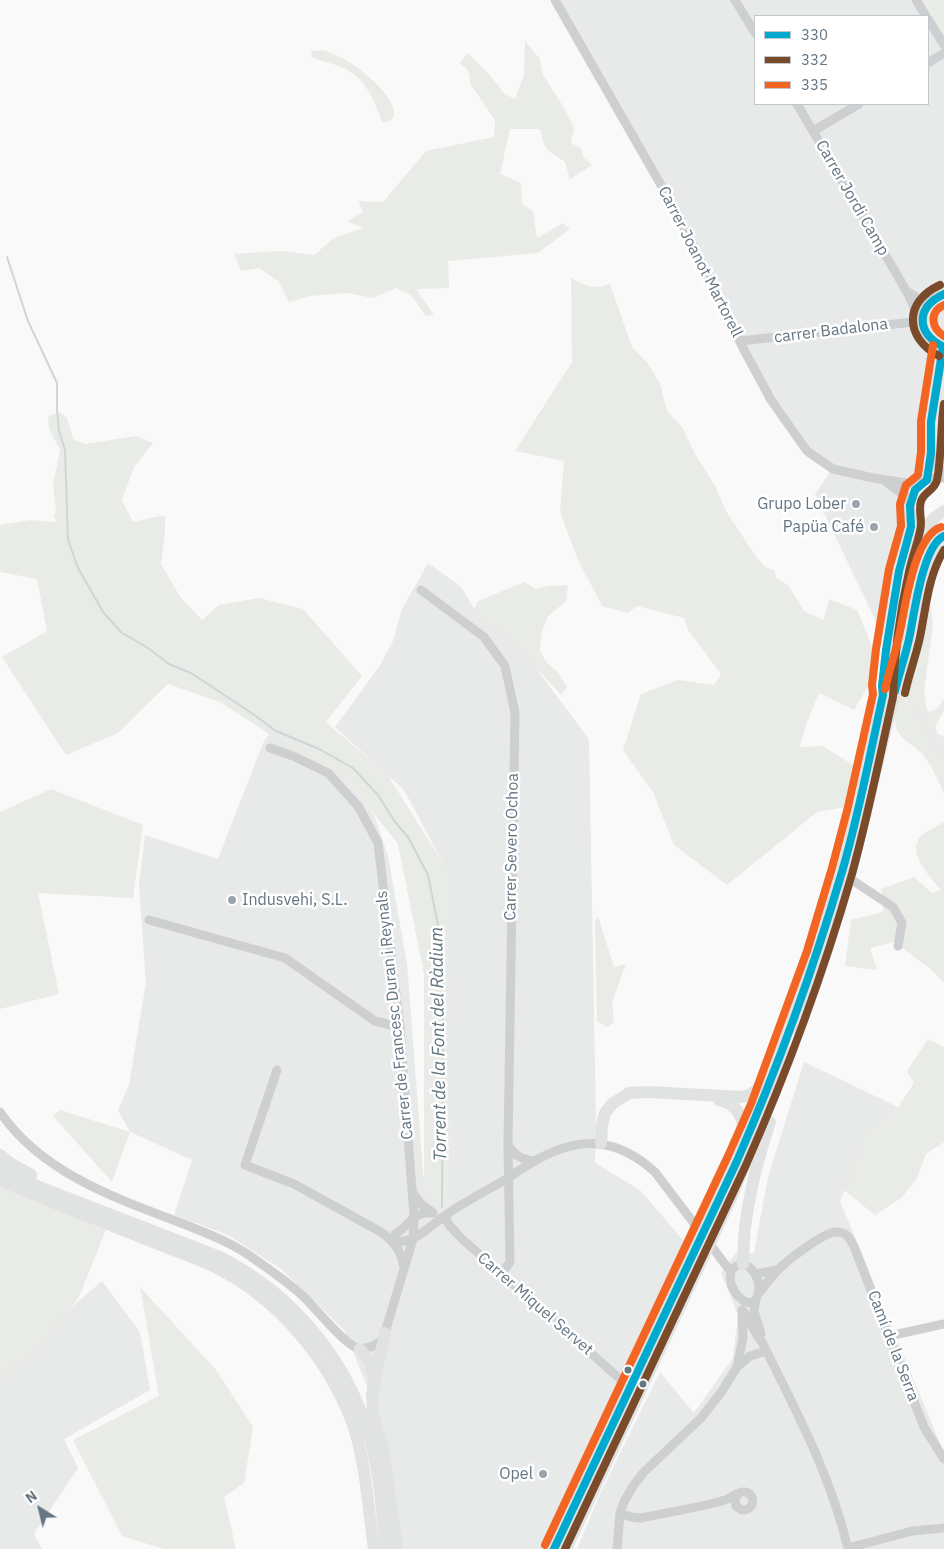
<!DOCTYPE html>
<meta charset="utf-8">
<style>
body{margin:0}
#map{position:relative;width:944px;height:1549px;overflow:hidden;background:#f9f9f9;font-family:"IBM Plex Sans",sans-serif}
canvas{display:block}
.legend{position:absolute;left:754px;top:15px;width:175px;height:90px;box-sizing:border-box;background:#fff;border:1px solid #c1c8cd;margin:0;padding:6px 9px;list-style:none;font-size:15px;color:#657683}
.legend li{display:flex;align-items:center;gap:10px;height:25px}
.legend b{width:25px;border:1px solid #c1c8cd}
.north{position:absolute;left:15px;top:1484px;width:50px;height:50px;-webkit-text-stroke:4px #fff;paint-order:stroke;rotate:324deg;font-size:14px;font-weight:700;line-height:20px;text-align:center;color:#657683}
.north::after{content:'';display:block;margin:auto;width:18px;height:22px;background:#657683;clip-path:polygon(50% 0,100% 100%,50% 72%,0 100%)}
</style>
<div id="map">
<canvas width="944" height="1549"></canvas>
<ul class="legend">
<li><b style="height:6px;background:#00a9ce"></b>330</li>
<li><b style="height:6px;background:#7a4b2a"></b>332</li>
<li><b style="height:6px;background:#f26522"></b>335</li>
</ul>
<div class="north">N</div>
</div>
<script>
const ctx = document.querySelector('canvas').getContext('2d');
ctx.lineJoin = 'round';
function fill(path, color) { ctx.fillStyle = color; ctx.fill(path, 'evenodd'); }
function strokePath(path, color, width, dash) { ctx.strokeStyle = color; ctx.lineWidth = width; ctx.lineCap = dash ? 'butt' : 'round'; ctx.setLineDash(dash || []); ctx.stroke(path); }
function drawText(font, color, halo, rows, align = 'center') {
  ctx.font = font + ' "IBM Plex Sans",sans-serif'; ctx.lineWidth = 5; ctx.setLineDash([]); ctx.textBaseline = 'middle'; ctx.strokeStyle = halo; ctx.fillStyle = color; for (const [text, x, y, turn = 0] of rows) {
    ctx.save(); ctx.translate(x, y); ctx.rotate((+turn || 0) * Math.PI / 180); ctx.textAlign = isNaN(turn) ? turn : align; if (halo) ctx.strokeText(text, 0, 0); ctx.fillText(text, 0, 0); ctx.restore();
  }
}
fill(new Path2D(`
 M559,0H924L944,33V478L915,490L906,541L899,571L886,650L881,632L815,494L832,469L807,451L771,400L679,218ZM755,16H928V104H755Z
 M428,563L461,587L473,607L513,638L589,739L596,1123L595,1163L640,1190L688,1246L544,1549H402L375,1407L345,1331L281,1269L228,1235L174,1215L192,1160L130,1132L118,1110L129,1085L146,982L139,885L145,835L218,859L263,743L269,734L316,755L345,777L374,815L388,856L407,964L424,1183L437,1206L454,1200L451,895L443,863L404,790L335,727L379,667L393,641L402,609Z
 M907,688L944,751V768L902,691Z
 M804,1062L898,1107L868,1135L840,1201L944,1453V1549H577L600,1494L660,1372L694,1413L733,1358L738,1315L721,1273L736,1253H754L768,1177Z
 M102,1281L140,1332L150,1390L64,1439L78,1468L34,1534L42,1549H0V1369Z`), '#e8e9e9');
fill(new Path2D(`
 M924,0H944V33Z
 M525,41L540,59L543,75L561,103L574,127L571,143L582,149L583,157L592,165L570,179L565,162L548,150L544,144L540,129H510L500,174L521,183L522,204L533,211L537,238L563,223L570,229L538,253L448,261L449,288L416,289L434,315L426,316L411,295L396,288L373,298L347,293L311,296L289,302L278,281L259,268L241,271L234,254L281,251L314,255L334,238L363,228L347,221L363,212L358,201L383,202L426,151L494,137L495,120L471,85L468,70L460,63L467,53L487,72L505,94L515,99L524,75Z
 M324,50C332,54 341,57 349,62C364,72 397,97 394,117L387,122H382C374,100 365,76 341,67C331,63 321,61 311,57L312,51Z
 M571,278C587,286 592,290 610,284L632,347L649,365L660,384L667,411L682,427L695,454L715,486L726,511L756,557L765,567L775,571L776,578L788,585L804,611L824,620L829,599L857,610L880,666L854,710L819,693L807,722L800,747L823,746L856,767L852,806L817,812L727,885L674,845L653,792L623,750L641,694L678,680L714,685L721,674L688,630L684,618L637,606L628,613L602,606L578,560L560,512L564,461L515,451L572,362Z
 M59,412L67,418L73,439L85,444L136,436L153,443L134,467L122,500L133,522L165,515V533L161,564L181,598L202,620L219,605L259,598L303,609L362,676L326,722L387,774L443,863L451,895L455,1200C449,1205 444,1207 437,1206L424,1183V974L398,844L345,777L269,734L220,702L168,684L118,733L66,755L2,657L47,631L37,579L0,572V525L30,520L57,522L54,517L56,510L53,485L60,450L49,429L48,416Z
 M944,543V549L937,564L929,598L933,625L924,691L926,706L929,712L938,708L944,699V710L935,727L938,734L944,736V751L907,688L902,691L944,768V793C938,781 932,765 923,755C908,738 896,742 894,715L933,559L938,548Z
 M525,582L535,589L549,586L568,585L566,601L548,616L542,631L540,651L547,663L558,672L567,687L561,695L511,641L472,612L478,601Z
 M51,789L143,825L133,898L38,893L59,994L0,1009V812Z
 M944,822V983L932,970L894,942L870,948L877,970L845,966L851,920L883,912L884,899L881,889L914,877L932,893L941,890C930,877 906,852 921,836C927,830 937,827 944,822Z
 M598,916L614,967L626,964L612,1002L614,1022L607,1027L597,1021L595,922Z
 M928,1039L944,1047V1142L926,1154L916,1180L901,1198L875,1215L844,1190L868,1135L898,1107L914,1083L907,1071Z
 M60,1110L130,1132L112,1182L53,1116Z
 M0,1184L16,1193L106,1230L78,1299L36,1349L0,1378Z
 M140,1287L216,1370L253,1427L244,1483L224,1497L236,1549H164L122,1536L73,1440L159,1396Z`), '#e8ebe6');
strokePath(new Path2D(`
 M7,257L28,321L57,383V410L59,431L65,450L68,540L78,568L103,612L122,633L148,648L169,664L191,673L253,714L276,731L319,749L353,768L378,795L395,822L408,837L428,875L441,940L443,1033L442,1207`), '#ced6d9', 2);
strokePath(new Path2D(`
 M555,0L677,213L743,348L771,400L807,451L833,469L873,478L913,484L923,482
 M735,0L755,33
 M916,0L926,16
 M928,19L944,45
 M928,63L944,53
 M797,104L907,292L916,311L923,317
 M813,131L859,104
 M908,292L921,300H931
 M944,294C915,303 916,337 944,347
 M740,341L923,321
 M931,453L944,476
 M944,478C899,474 900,541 944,536
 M927,480L931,453V422L943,347
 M885,481L907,497L910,506
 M421,590L484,637L505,666L515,713L508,1144L510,1262L501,1274
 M849,878L893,907L902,923L898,946
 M149,920L285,958L375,1021L400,1027
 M277,1070L245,1165L294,1184L381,1232C394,1242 401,1250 404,1267
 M0,1112C42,1173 115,1198 181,1223C206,1233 231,1242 253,1258C270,1270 288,1282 304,1297C316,1309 342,1341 355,1347C364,1351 376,1346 383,1339L413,1239L414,1217L400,1027L378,843L358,806L328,773L293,756L270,748
 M508,1145C515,1156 521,1159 534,1161
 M412,1192L422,1205L432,1212
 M444,1216L450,1226L461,1238L629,1387
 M395,1234C411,1225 412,1211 433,1213
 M393,1241C413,1245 428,1228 443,1217C462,1203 484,1192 505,1180C514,1174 524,1167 533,1162C579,1135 616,1137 655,1172L731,1272
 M740,1264C757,1264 766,1293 752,1303C737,1303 726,1281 732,1269Z
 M755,1274L777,1270
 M760,1292C765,1285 771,1277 777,1271C786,1261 824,1232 836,1232C847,1231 851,1240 855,1249L924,1427L944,1459
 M756,1300L754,1311L761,1334
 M742,1310C750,1319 753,1332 762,1342C795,1409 831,1475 848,1549
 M889,1336L944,1324
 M737,1367L743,1338L742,1311
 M620,1513L631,1517L641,1518C669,1512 698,1508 725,1500C731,1498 737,1492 743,1492C755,1491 757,1510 742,1510L736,1506L735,1499L738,1494
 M848,1548L912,1531L944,1528
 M617,1549L620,1513L624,1502L633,1486L644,1472L702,1417L722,1391L737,1367L750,1356L766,1351`), '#cecfd0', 9);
strokePath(new Path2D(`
 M902,559L911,527V515
 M798,1029L824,958L851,872L896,686L905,654L923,572L934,545L941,537
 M719,1100C739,1104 748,1123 740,1142
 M760,1129L790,1052
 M601,1143L602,1125L605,1113L612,1104L629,1093L648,1092L742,1097C754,1094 760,1089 765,1078
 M0,1155L10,1163L31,1175
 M0,1168L37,1186L220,1257C294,1294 350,1363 371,1443C380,1477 382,1514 386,1549
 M0,1180C44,1199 89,1217 133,1234C159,1245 186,1254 211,1265C275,1295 327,1356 352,1422C366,1461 368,1508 374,1549
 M743,1264C743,1215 755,1168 770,1122
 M385,1333L372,1394L373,1414L384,1454L397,1549
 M360,1349L369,1360L374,1378
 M554,1549L731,1171L737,1161L760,1108L816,954L842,871L858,809L883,695L886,687C890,664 893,642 897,619C903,580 907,534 944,511
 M566,1549L731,1198L750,1152`), '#e1e2e2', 12);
strokePath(new Path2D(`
 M944,294C915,308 916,333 944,347
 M895,691C899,674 905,657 909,639C914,617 922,546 944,536
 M554,1549L737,1161C778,1067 813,970 842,872C859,814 870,754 883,695L882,686L886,650L899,571L911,527L910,506L915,490L927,480L931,453V422L943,347`), '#00a9ce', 8);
strokePath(new Path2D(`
 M939,356C905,338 903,302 940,285
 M905,693C909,674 916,656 920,637C926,608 928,576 944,550
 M565,1549L746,1165C787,1072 824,971 852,874C868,816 880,756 893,697C894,657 900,612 909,572C912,558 917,545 920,531C923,521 918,511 921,501C924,492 935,490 937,480C942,455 940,429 944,404`), '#7a4b2a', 8);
strokePath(new Path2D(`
 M944,305C929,312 931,328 944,336
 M885,689C889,671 895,654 899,636C905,611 913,536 941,527
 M545,1545L728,1156L751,1104L807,951L832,868L848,807L873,694L872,685L876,649L889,569L901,526L900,504L906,485L918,475L921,452V421L933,345`), '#f26522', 8);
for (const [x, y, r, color] of [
 [856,504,5,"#99a4ac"],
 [874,527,5,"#99a4ac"],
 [232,900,5,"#99a4ac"],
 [628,1370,4.5,"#657683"],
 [643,1384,4.5,"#657683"],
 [543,1474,5,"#99a4ac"]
]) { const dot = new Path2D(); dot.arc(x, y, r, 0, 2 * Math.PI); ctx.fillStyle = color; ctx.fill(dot); strokePath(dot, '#fff', 2); }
drawText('16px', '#657683', '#fff', [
 ["Carrer Jordi Camp",852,198,60],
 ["Carrer Joanot Martorell",700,262,63],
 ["carrer Badalona",831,331,-7],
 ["Carrer Severo Ochoa",512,847,-89],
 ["Carrer de Francesc Duran i Reynals",395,1015,-96],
 ["Carrer Miquel Servet",535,1304,41],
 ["Camí de la Serra",893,1346,69]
]);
drawText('16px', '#657683', '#fff', [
 ["Grupo Lober",846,504],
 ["Papüa Café",864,527],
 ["Indusvehi, S.L.",242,900,"left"],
 ["Opel",533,1474]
], 'right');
drawText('italic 18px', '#60757c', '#fff', [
 ["Torrent de la Font del Ràdium",439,1044,-91]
]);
</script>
